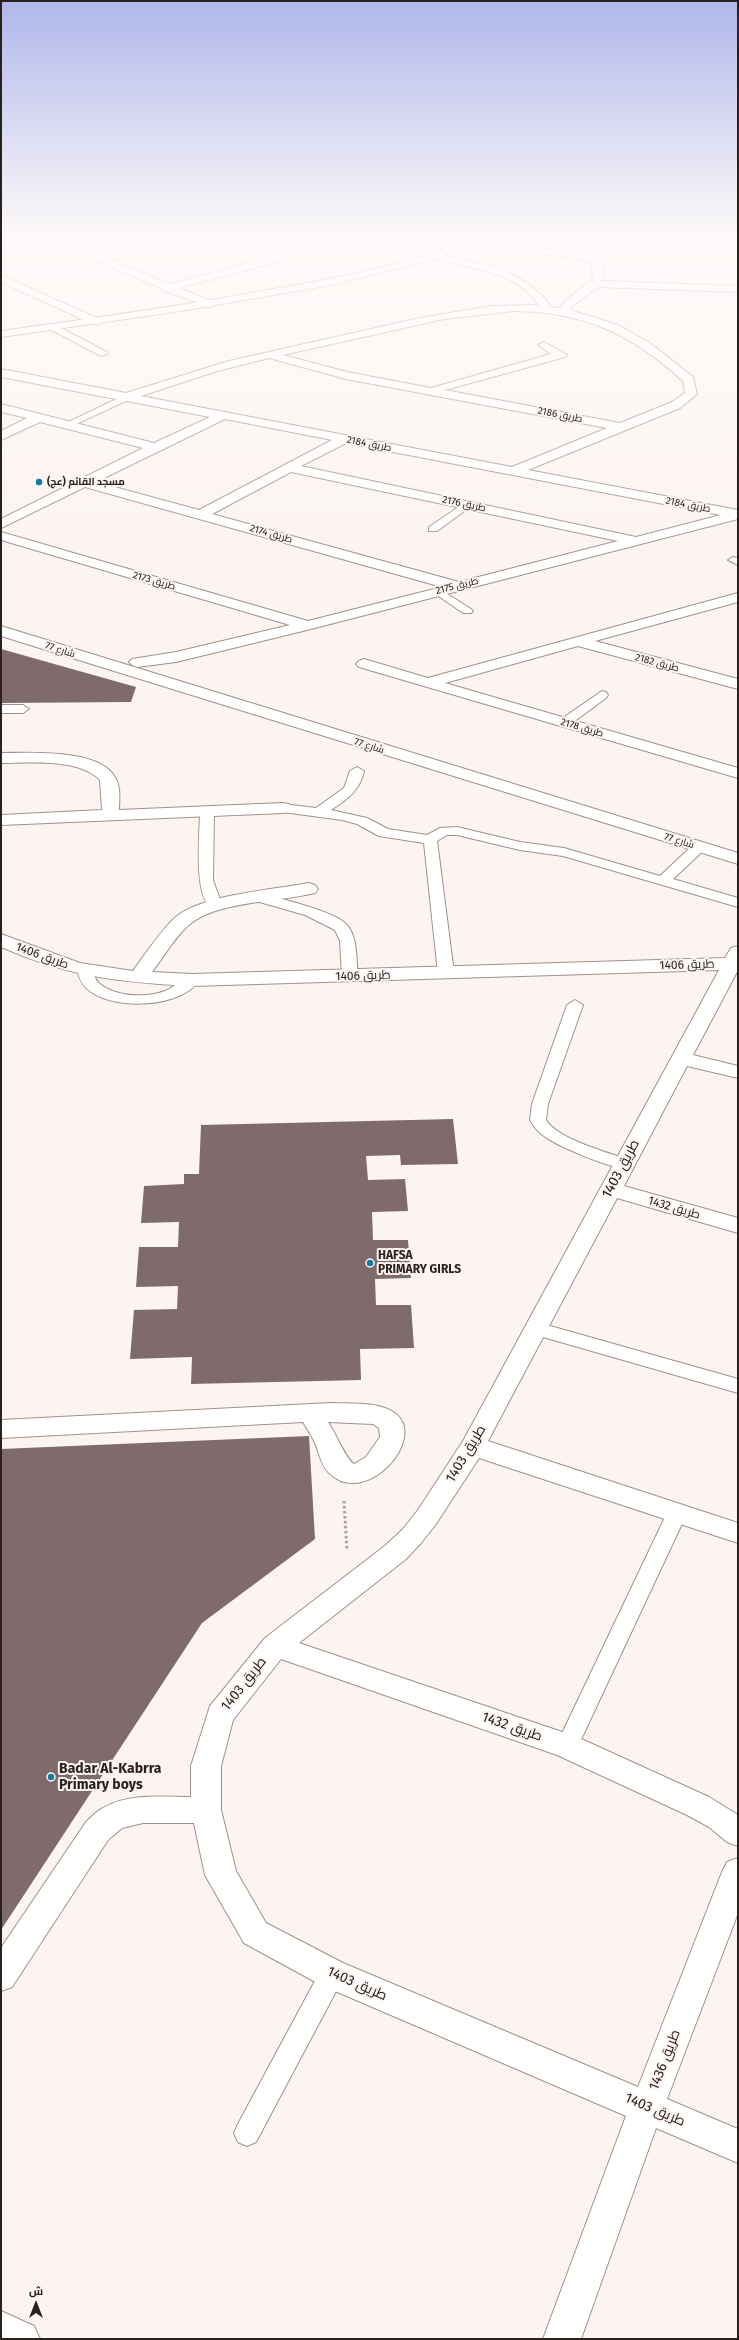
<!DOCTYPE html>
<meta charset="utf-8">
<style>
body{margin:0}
#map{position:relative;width:739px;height:2340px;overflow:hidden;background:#fcf4f1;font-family:"Fira Sans",Cairo,sans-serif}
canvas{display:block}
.frame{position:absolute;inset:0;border:2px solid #28211e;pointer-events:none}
.north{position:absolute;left:16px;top:2284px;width:40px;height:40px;-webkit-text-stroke:3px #fcf4f1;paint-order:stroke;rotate:0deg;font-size:11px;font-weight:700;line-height:16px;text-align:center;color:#28211e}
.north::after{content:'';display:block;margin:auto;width:14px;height:18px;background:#28211e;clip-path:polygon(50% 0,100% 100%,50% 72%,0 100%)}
</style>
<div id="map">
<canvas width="739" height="2340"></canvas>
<div class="frame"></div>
<div class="north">ش</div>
</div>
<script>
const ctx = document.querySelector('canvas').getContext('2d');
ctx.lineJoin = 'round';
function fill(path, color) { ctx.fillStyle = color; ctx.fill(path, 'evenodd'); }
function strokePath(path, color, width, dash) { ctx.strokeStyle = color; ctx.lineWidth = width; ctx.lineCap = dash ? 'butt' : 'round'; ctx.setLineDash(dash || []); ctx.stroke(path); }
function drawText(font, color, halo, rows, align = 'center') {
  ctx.font = font + ' "Fira Sans",Cairo,sans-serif'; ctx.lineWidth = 4; ctx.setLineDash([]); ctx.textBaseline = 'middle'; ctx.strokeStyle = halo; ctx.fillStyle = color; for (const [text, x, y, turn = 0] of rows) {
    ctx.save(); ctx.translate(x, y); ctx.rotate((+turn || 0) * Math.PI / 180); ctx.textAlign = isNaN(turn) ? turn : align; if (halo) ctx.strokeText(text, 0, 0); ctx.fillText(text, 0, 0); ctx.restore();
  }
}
fill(new Path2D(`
 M1,649L136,687L131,702L1,703Z
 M453,1119L458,1164L401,1165L400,1155L366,1156L368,1180L405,1179L408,1211L372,1212L373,1240H408L411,1278L375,1279L376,1305H411L414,1348L360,1349L361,1380L191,1384L192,1357L130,1359L134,1310L177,1309L178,1286L136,1287L139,1247H178L179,1222L141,1223L144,1186L184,1184V1174H199L201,1125Z
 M309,1436L315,1539L202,1623L1,1930V1449Z`), '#7f6b6e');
const service = new Path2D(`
 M53,324L107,352L108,354L101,356L50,329L49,327Z
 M127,394L132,397L130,399L70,427L62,425Z
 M466,502L470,503V507L437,531H429V527Z
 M733,557L738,558V565L728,560Z
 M438,588L471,609L473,611L471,613H463L434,593L432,591Z
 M602,691L606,692L608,695L606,698L568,726H560L558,723L560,720Z
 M1,705H23L29,709L23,713H1Z
 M357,767L364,771C360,790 347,800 331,810L367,818L388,829L427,835L440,828L457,827L520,842L564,848L660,876L694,844H704L706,847L704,850L673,879L738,898V907L563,856L520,850L457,835H447L437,841L454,973L446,978L441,976L438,973L424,843L379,836L357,824L342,820L283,812L276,808L283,804L316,808L344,788L350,771Z
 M207,808L214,812L213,880L222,905L215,909C192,904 200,831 200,812Z
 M261,894C279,898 337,912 347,925C358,938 356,960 358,976L355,979L350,981L342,976L340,941L335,930L305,915L256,901L254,898L256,895Z
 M84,965L89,966C94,972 94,979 100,984C115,997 148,998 165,991C175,987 182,978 192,975L200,980C180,1008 117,1010 91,992C82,986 79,978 77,969Z
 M575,1000L583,1005L548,1104L546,1120C559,1140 607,1152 629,1160L631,1164L629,1168C615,1171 557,1146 544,1136C538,1132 534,1127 530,1120L532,1104L567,1005Z
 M536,1322L738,1379V1393L529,1333L527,1328L529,1323Z
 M677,1505L684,1508L687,1513L578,1746L575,1753L567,1756L559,1753L556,1746L667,1513L670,1508Z
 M332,1962L341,1966L345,1974L341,1982L256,2142L247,2146L238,2142L234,2133L238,2124L323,1966Z`);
const minor = new Path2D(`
 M46,239H59L101,256L181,239H199L194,242L111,260L170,284L316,245L303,239L324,241L327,247L326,249L179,288L214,302V306L210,307L162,290L161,288L60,246L1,258V252L50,242Z
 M469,239L586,254L601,261L604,271L602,281L738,286V292L598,287L572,306L570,310L618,325L650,343L693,377L697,394L680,408L528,470L738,510V519L307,630L176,662L137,667L132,665L129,662L132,659L176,652L290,625L1,540V532L308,621L442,587L85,487L1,528V519L143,448L40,422L1,440V431L27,418L1,412V404L154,443L210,417L1,377V369L126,393L229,361L420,318L491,306L539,305C517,271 466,267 430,258V254L434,253C476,263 525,268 551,307L560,308L564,302L593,279L591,263L580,259L465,244V240ZM514,311C584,312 632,334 683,381L685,393L672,402L620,423L445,390L565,357L567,355L544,342L538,345L551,354L431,388L347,372L283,355L444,319ZM269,358L346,379L607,428L512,467L141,396L217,371ZM225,419L332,440L199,510L96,482ZM346,443L721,515L636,537L301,466ZM291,472L618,541L459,582L212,514Z
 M1,275L101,320L103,322L97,325L93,324L1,282Z
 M738,593V602L595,641L738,679V689L578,646L445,683L738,768V778L359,667L356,664L359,661L364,659L428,678Z
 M1,753C30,753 102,748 116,779C121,788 119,800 119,810L283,803L289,804L292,808L289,812L283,813L1,825V815L102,810L100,780C79,758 29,763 1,763Z
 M309,883L315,885L318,889L315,893C279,902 218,901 190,924C176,935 163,958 152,972L192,974L725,958L731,948L738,946V970L693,1055L738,1066V1078L687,1066L624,1186L738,1218V1233L617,1198L488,1441L738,1523V1543L479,1458L436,1524L421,1543L406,1559L299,1643L577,1737L709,1797L738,1815V1846L727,1842L709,1827L687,1815L557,1755L281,1659L233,1720L221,1766V1810L236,1871L266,1923L343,1963L638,2087L722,1872L727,1862L738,1858V1913L667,2099L738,2129V2163L656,2128L581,2339H543L626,2116L321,1985L244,1943L205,1875L194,1823H143L122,1828L108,1840L12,1987L1,1991V1948L86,1822C91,1817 97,1811 103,1808C128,1793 163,1797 191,1797V1766L210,1706L265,1638L386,1545L403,1529L418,1510L463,1441L719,970L192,986C118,982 70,977 1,947V934L80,963L133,971C144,956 163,927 177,916C206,894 272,890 309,883Z
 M331,1403C350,1404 380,1401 396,1414C427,1439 366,1509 329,1473C321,1466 319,1452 315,1443C312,1436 307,1429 303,1422L1,1438V1420ZM328,1422L373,1424L379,1428L380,1437L366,1457L354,1464C345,1458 336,1433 328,1422Z
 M1,2311L34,2326L40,2339H1Z`);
const tertiary = new Path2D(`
 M467,239H480L434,259L336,284L181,311L1,337V331C88,319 175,307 262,291C332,279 402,267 467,239Z
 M1,626L738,853V864L1,636Z`);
strokePath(service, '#a39089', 2);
strokePath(minor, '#a39089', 2);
strokePath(tertiary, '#a39089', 2);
strokePath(new Path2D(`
 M344,1501L347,1551`), '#a9a29f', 3, [2.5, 2.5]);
fill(service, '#fff');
fill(minor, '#fff');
fill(tertiary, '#fff');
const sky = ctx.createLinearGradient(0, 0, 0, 566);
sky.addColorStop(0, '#afb7ea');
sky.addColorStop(0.42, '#fefaf9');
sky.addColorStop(1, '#fefaf900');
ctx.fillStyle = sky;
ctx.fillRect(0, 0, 739, 566);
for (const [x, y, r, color] of [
 [39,482,4,"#117aa5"],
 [370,1263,4,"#117aa5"],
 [51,1777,4,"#117aa5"]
]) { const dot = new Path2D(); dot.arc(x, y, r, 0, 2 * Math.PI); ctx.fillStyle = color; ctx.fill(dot); strokePath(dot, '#fcf4f1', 1.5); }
drawText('10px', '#28211e', '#fcf4f1', [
 ["طريق 2186",560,415,11],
 ["طريق 2184",369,444,11],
 ["طريق 2176",464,504,12],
 ["طريق 2184",688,505,11],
 ["طريق 2174",271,534,16],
 ["طريق 2173",154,581,16],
 ["طريق 2175",457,586,-14],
 ["شارع 77",60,650,18],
 ["طريق 2182",657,663,15],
 ["طريق 2178",582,728,16],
 ["شارع 77",369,746,17],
 ["شارع 77",679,841,17]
]);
drawText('bold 10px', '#28211e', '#fcf4f1', [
 ["مسجد القائم (عج)",47,482]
], 'left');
drawText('12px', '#28211e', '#fcf4f1', [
 ["طريق 1406",42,956,20],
 ["طريق 1406",687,965,-2],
 ["طريق 1406",363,976,-2],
 ["طريق 1432",674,1208,16]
]);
drawText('bold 12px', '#28211e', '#fcf4f1', [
 ["HAFSA",378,1256],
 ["PRIMARY GIRLS",378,1270]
], 'left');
drawText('14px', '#28211e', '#fcf4f1', [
 ["طريق 1403",621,1169,-62],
 ["طريق 1403",466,1454,-59],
 ["طريق 1403",244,1684,-52],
 ["طريق 1432",512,1727,19],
 ["طريق 1403",357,1984,24],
 ["طريق 1436",665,2060,-69],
 ["طريق 1403",655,2110,23]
]);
drawText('bold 14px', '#28211e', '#fcf4f1', [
 ["Badar Al-Kabrra",59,1769],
 ["Primary boys",59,1785]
], 'left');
</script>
